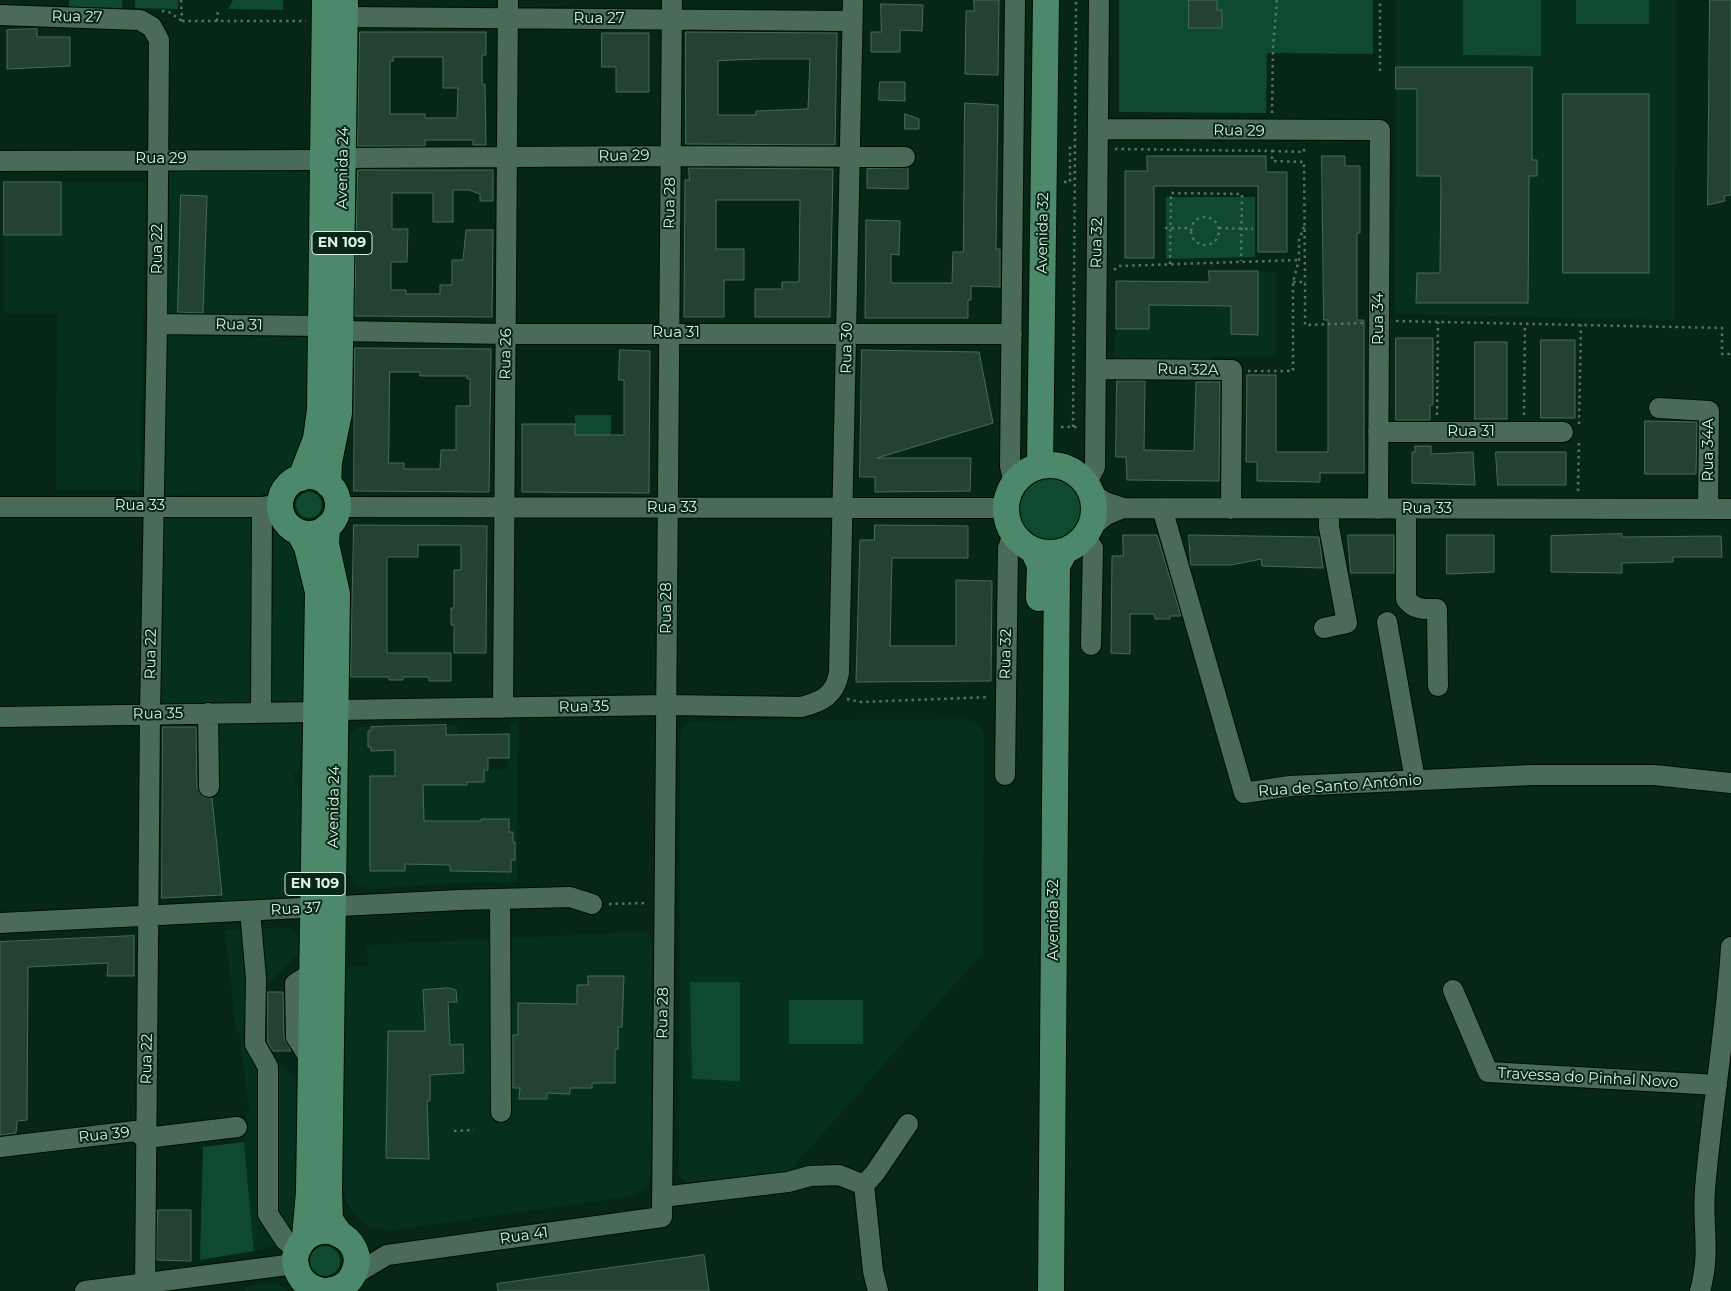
<!DOCTYPE html>
<meta charset="utf-8">
<style>
body{margin:0}
canvas{display:block;background:#062617}
</style>
<canvas width="1731" height="1291"></canvas>
<script>
const ctx = document.querySelector('canvas').getContext('2d');
ctx.lineJoin = 'round';
function fill(path, color) { ctx.fillStyle = color; ctx.fill(path, 'evenodd'); }
function strokePath(path, color, width, dash) { ctx.strokeStyle = color; ctx.lineWidth = width; ctx.lineCap = dash ? 'butt' : 'round'; ctx.setLineDash(dash || []); ctx.stroke(path); }
function drawText(font, color, halo, rows, align = 'center') {
  ctx.font = font + ' Montserrat,sans-serif'; ctx.lineWidth = 4; ctx.setLineDash([]); ctx.textBaseline = 'middle'; ctx.strokeStyle = halo; ctx.fillStyle = color; for (const [text, x, y, turn = 0] of rows) {
    ctx.save(); ctx.translate(x, y); ctx.rotate((+turn || 0) * Math.PI / 180); ctx.textAlign = isNaN(turn) ? turn : align; if (halo) ctx.strokeText(text, 0, 0); ctx.fillText(text, 0, 0); ctx.restore();
  }
}
fill(new Path2D(`
 M1396,0H1676L1675,320L1395,314Z
 M310,166L312,407L295,466L282,476L268,492L258,496L165,495L162,493L167,168Z
 M61,182L146,183L140,490H56L57,314L4,313V235H61Z
 M1209,271L1276,272V357L1212,356V362H1115L1116,281L1209,282Z
 M170,517H259L271,522L292,540L305,567V700L302,703L165,706L158,701L162,520Z
 M967,719L978,723L984,733L983,952L786,1175L693,1187L684,1182L679,1174L680,734L683,725L692,721Z
 M224,721H301L304,724L308,741L299,761V773H294V785H299V797L306,819L302,887L288,899L222,903L211,791L216,727Z
 M510,724H518L517,882L447,883L369,889L354,884L348,871L349,736L351,732L359,727L457,725L458,770L508,769Z
 M281,928H289L298,936V954L269,983L265,993L263,1038L268,1053L296,1081V1090L298,1091L297,1207L295,1226L280,1237L275,1245L254,1251L244,1142L245,1118L249,1110L239,1032L236,1031L225,930Z
 M638,932L647,933L652,940L651,1172L648,1184L642,1192L633,1196L393,1230H384L367,1226L355,1215L347,1203L343,1187L346,967L368,966L367,945Z
 M277,1282L287,1291H245V1287Z`), '#06301e');
fill(new Path2D(`
 M69,0H122V8L69,7Z
 M135,0H178V9L135,8Z
 M233,0H283V10L228,9Z
 M1119,0H1373V54L1267,53L1266,113L1119,112Z
 M1463,0H1541V56L1463,55Z
 M1576,0H1649V24H1576Z
 M1166,197H1255V257L1166,259Z
 M575,415H611V435H575Z
 M1015 510a33 33 0 1 1 66 0a33 33 0 1 1-66 0Z
 M296 505a13 13 0 1 1 26 0a13 13 0 1 1-26 0Z
 M690,982H740V1081L692,1079Z
 M789,1000H863V1044H789Z
 M244,1142L254,1251L200,1260L203,1147Z
 M310 1261a15 15 0 1 1 30 0a15 15 0 1 1-30 0Z`), '#0e4930');
const building = new Path2D(`
 M974,0H999L998,75L965,74L966,11H974Z
 M1189,0H1217V10H1222V28H1189Z
 M1710,0H1731V195L1724,196L1725,201L1708,205Z
 M881,4L923,5L922,31L900,30V52H871V32H881Z
 M37,29V37H70V66L7,69V30Z
 M360,32H486V55H482V84H485L486,145H473V140H425V146H358ZM393,57H443V88H458L457,118H425V114H390V61H393Z
 M686,32L837,33L835,145L686,144ZM758,59H810L808,109L756,111V115H718V61Z
 M602,33H649V92H616V67H602Z
 M1396,67H1532V160H1537V176H1529L1528,303H1416L1417,273H1440L1441,176H1417V89H1396Z
 M880,82H905V101L879,100Z
 M1563,94H1649V273H1563Z
 M965,103L998,105L996,249H1000V287L971,286V300H968V318H865L866,220L900,221L899,255L891,254V283H952L953,252H963Z
 M905,114L919,119V129H905Z
 M1147,156H1266V172H1287V252H1258V186H1154V258H1125V171H1147Z
 M1322,156H1345V166H1360V233H1357V320H1364V473H1320V482L1257,481V462H1246L1247,375H1276V452H1328V320H1324Z
 M689,168L833,169L830,317H755V289H782V282H799L800,200H716V249H744V280H724V317H684L685,180H689Z
 M908,168V189L867,188V169Z
 M358,170H493V201H480V194L469,190H453V222H433V193H392V229H408L407,262H391V290H406V294H440V285H452V260H463L466,230H493L492,317L355,316Z
 M4,182H61V235H4Z
 M181,195L207,196L203,313L178,312Z
 M1209,271H1258V335L1231,334V306L1149,305V329H1116V281L1209,282Z
 M1396,338H1433V405H1430V420H1396Z
 M1541,340H1575V418H1541Z
 M1475,342H1507V419H1475Z
 M355,348L491,349L489,492L354,491ZM390,372H420V376H467V379H470V406H456V450H441L440,469H404V463H389Z
 M620,350L650,351L649,493L522,492V424H575V435H624V380H619Z
 M862,350L979,352L993,423L877,458H971L970,491L875,492V477H860Z
 M1117,381H1145L1144,450L1194,451L1196,382H1220L1219,481L1127,480L1126,457H1116Z
 M1645,421L1697,422L1696,474H1645Z
 M1415,446H1431V454L1473,452L1475,485L1412,483V452H1415Z
 M1496,452H1566V485H1498Z
 M354,525L487,526L486,653H454V625H451V608H454V570H461V545H418V557H387V653H451V681H429V677H403V680H389V677H351Z
 M875,525L968,526V558H892L890,646H956V580L992,581L991,681L856,682L860,540H874Z
 M1622,534V537L1721,536L1722,557H1673V562L1622,563V573L1551,572V536Z
 M1123,535H1157L1181,616H1170V619H1155L1154,614H1130V654L1111,653L1112,556H1123Z
 M1189,535L1319,537L1323,568L1262,566L1261,559L1231,565H1191Z
 M1348,535H1394V573H1351Z
 M1447,535H1494V572L1447,574Z
 M446,725V735L509,734V758H488V770H484V782H467V785H423L424,821H481V819H509V832H513V842H515V860H511V872L450,871V865L405,864V871H370V776H395V750L371,751V747H368V731H371V727Z
 M163,727H196L197,787L203,797L212,798L222,895L162,898Z
 M134,936V976H107L108,963L28,967L27,1120L17,1121L16,1133L0,1135V942Z
 M588,976H624L622,1027H618V1049H615V1083H592V1088H570V1094L547,1093V1099H519L520,1088H513V1035H518V1003L577,1004V985H588Z
 M449,988L456,990L457,1002H448L450,1045L463,1044L464,1073L430,1075V1101H427L429,1159L386,1158L388,1031H425L423,990Z
 M268,992H283L284,1037L291,1051H273L268,1043Z
 M158,1210H191V1261L157,1260Z
 M704,1255L709,1291H498L497,1284Z`);
fill(building, '#234231');
strokePath(building, '#4a6a58', 1);
const minor = new Path2D(`
 M0,15L140,20L152,27L159,40L157,324L150,714L145,1291
 M345,17L852,21
 M1098,129L1380,130L1378,509
 M343,158L671,156L905,157
 M0,161L322,160
 M157,324L321,326
 M341,331L506,334H1012
 M1096,369L1232,370L1231,509
 M1659,408L1709,411L1708,509
 M1378,432H1563
 M1014,483L1010,466L1015,0
 M1086,484L1095,467L1099,0
 M1090,492L1105,502L1123,508L1731,509
 M0,507H262L280,504
 M338,507L1005,508
 M1162,508L1244,793L1290,786L1532,775H1654L1731,783
 M1406,509V599C1414,610 1424,609 1437,609L1438,686
 M1090,528L1106,515L1123,508
 M1084,537L1093,548L1091,645
 M1387,622L1415,780
 M1324,628L1347,623L1329,527V509
 M503,708L508,0
 M336,710L668,705L801,707C822,702 835,695 839,673L853,0
 M261,712L262,507
 M208,713L209,787
 M0,717L316,712
 M1005,775L1008,548L1013,534
 M500,899L501,1112
 M250,911L256,978L255,1044L268,1067V1214L285,1240L297,1250
 M0,923L460,900L570,897L592,904
 M1453,990L1488,1072L1717,1085
 M310,1059L296,1037L295,984L312,973
 M0,1147L135,1131L146,1138L237,1127
 M864,1185L875,1173L908,1124
 M662,1197L788,1182L810,1176L839,1175L864,1185L873,1271L878,1291
 M352,1276L387,1255L662,1217L672,0
 M85,1291L295,1264
 M1700,1291C1711,1253 1702,1226 1705,1189C1712,1108 1726,1028 1731,947`);
const major = new Path2D(`
 M1006 509a44 44 0 1 1 88 0a44 44 0 1 1-88 0Z
 M1040,466L1046,0
 M280 505a29 29 0 1 1 58 0a29 29 0 1 1-58 0Z
 M301,478L316,439L320,410L325,0
 M328,484L329,462L339,413L345,0
 M327,527L326,544L337,594L329,1192L330,1220L340,1234
 M299,532L307,547L318,592L309,1192L305,1238
 M1033,550L1040,565L1039,598
 M323,1291C305,1288 295,1275 295,1257C308,1208 373,1236 353,1275C348,1285 338,1290 327,1291
 M1051,1291L1057,566L1065,551`);
strokePath(minor, '#000d04', 22);
strokePath(major, '#000d04', 28);
strokePath(new Path2D(`
 M181,0L182,21
 M162,11L169,12L182,21
 M182,21H306
 M217,21L218,9
 M1380,71V0
 M1272,113L1273,48L1277,0
 M1115,149L1272,151V161L1304,162L1305,282
 M1272,151L1304,152V147
 M1064,182H1070V146H1080
 M1191 231a14 14 0 1 1 28 0a14 14 0 1 1-28 0Z
 M1165,228H1191
 M1219,228L1253,229
 M1170,264L1171,193L1242,194L1241,261
 M1114,270L1119,266L1299,260
 M1293,282H1305V325L1363,323
 M1396,321L1722,328V354H1731
 M1248,371H1293V282L1299,260V240L1304,227
 M1437,415L1438,322
 M1524,415L1525,324
 M1579,424L1581,325
 M1061,427H1078
 M1073,427L1076,0
 M1578,491L1579,439
 M847,699L861,702L989,697
 M609,904L648,903
 M454,1131L474,1130`), '#587366', 2.5, [2.5, 4]);
strokePath(minor, '#4b6b59', 20);
strokePath(major, '#4c896a', 26);
for (const [x, y, w] of [
 [342,243,60],
 [315,884,60]
]) { const box = new Path2D(); box.roundRect(x - w / 2, y - 11.5, w, 23, 4); ctx.fillStyle = '#062617'; ctx.fill(box); strokePath(box, '#deefe5', 1); }
drawText('bold 14px', '#deefe5', null, [
 ["EN 109",342,243],
 ["EN 109",315,884]
]);
drawText('15px', '#deefe5', '#062617', [
 ["Rua 27",77,17,1],
 ["Rua 27",599,19],
 ["Rua 29",1239,131,1],
 ["Rua 29",624,156,-1],
 ["Rua 29",161,159],
 ["Avenida 24",343,168,-89],
 ["Rua 28",670,203,-89],
 ["Avenida 32",1043,233,-89],
 ["Rua 32",1097,243,-89],
 ["Rua 22",158,249,-90],
 ["Rua 34",1379,319,-90],
 ["Rua 31",239,325,1],
 ["Rua 31",676,333],
 ["Rua 30",847,348,-89],
 ["Rua 26",506,354,-89],
 ["Rua 32A",1188,370,1],
 ["Rua 31",1471,432],
 ["Rua 34A",1709,450,-90],
 ["Rua 33",140,506],
 ["Rua 33",672,508],
 ["Rua 33",1427,509],
 ["Rua 28",667,608,-90],
 ["Rua 22",151,654,-89],
 ["Rua 32",1006,654,-89],
 ["Rua 35",584,707,-1],
 ["Rua 35",158,714,-1],
 ["Rua de Santo António",1340,786,-4],
 ["Avenida 24",334,807,-89],
 ["Rua 37",296,909,-3],
 ["Avenida 32",1054,920,-90],
 ["Rua 28",663,1013,-89],
 ["Rua 22",147,1059,-89],
 ["Travessa do Pinhal Novo",1588,1078,3],
 ["Rua 39",104,1135,-6],
 ["Rua 41",524,1236,-8]
]);
</script>
